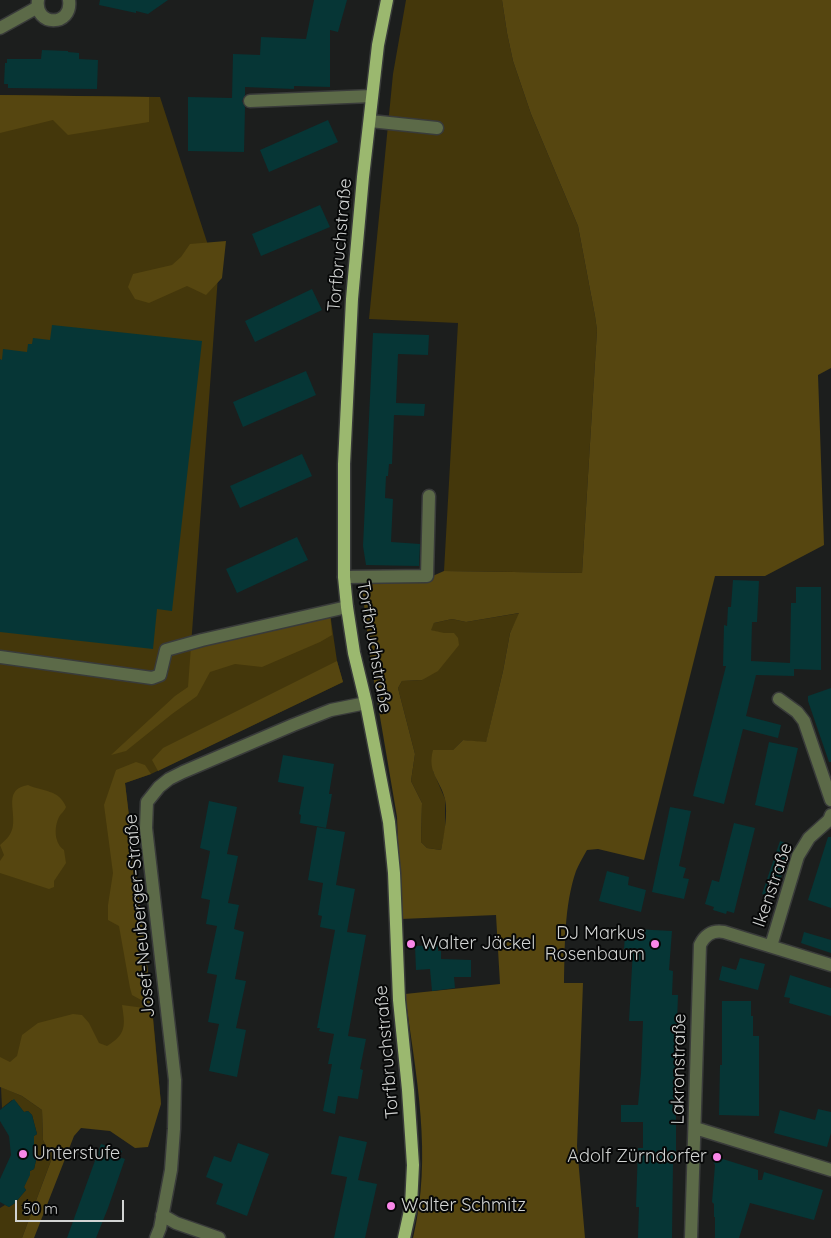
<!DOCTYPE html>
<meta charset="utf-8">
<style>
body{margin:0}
#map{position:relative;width:831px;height:1238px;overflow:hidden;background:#1c1e1d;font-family:Quicksand,sans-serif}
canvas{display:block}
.scale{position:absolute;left:15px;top:1200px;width:109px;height:22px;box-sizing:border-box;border:2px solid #d2d4d3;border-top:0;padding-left:6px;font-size:15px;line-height:18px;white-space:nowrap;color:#d2d4d3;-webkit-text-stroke:4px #070808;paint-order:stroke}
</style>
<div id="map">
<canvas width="831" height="1238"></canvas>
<div class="scale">50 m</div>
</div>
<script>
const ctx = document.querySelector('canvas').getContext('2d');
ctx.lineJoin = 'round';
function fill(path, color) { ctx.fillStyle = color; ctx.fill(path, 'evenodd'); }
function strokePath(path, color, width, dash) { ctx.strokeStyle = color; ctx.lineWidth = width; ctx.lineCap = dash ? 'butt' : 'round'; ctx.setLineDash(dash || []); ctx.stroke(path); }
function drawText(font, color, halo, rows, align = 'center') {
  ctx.font = font + ' Quicksand,sans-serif'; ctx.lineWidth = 4; ctx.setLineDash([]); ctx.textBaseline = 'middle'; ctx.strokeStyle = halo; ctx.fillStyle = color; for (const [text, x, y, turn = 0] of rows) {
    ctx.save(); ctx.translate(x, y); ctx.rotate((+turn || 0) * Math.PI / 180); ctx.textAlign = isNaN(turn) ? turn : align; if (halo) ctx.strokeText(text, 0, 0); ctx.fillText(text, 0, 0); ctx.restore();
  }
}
fill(new Path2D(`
 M406,0H502L507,33L513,61L531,114L578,226L595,316L597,330L582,573L444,571L458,323L369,319L393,74Z
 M0,95L160,97L218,276L191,646L330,613L337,661L343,682L151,774L125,783L152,1006L161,1104L0,1069Z
 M520,613L510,633L503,671L486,743L463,740L433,771L445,799V832L441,850L427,848L421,842L422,803L411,781L415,754L398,688L402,681L422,680L454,633L444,634L430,630L434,623L452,619L466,622Z
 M1,1087L22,1096L42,1110L43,1140L52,1158L22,1238H0V1208L5,1205L9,1207L15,1203L26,1190L24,1187L30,1171L34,1169L37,1156L34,1153V1136L37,1134L32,1115L28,1111L24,1112L16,1102L12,1100L2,1108Z`), '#44370b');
fill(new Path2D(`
 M502,0H831V368L818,375L824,545L765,576H715L644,860L598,849L587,850C583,857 579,864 576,871C564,906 565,946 564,983H583L577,1146L585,1238H413C433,1155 416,1077 405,994L500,984L496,915L401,919L397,817L371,664L361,579L428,578L444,571L582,573L597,330L595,316L578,226L531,114L513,61L507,33ZM519,613L510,633L503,671L486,742L463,740L453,750H433C427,773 440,779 445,799C448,814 444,835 441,850L427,848L421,842L422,803L411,781L415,754L398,688L402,681L422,680L438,671L459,645L458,638L454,633H444L431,630L434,623L452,619L466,622Z
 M0,95L149,97V122L68,135L53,120L0,133Z
 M226,241L222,278L206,295L187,286L149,303L135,299L128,287L133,274L172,265L181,257L190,244Z
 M330,613L332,635L320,642L262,667L235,664L210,672L197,696L172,714L126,751L111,755L175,696L188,687L191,646Z
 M337,661L343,682L158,771L152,760L163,748Z
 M136,762L145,765L151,774L125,783L152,1006L132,995L130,988L119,926L108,920V905L113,873L104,805L116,770Z
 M28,785C43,792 59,789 66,807C64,812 61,813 59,817C54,827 54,843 64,850L66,863L54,881V887L49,889L0,873V861L4,855L0,845C7,839 12,834 13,825C15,808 4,789 28,785Z
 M122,1005L152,1009L161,1104L148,1147L135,1148L110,1131L81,1128L74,1136L34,1238H22L52,1158L43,1140L42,1110L22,1096L0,1087V1057L10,1062L17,1056L22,1035L38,1023L73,1014L82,1015L89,1023L99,1043L107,1046C127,1034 125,1025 122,1005Z`), '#564610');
fill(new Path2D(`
 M100,0H168L148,14L136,11V13L99,5Z
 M314,0H347L338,32L330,30V87L294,86V89L245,87V95L242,101L245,107L244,152L188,151V97L232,98L233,54L260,55L261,37L306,39Z
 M42,50L68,51V52L79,53V59L98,60L97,89L8,88V84H4L5,63H7V59H41Z
 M328,120L338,142L269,172L260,150Z
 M320,205L330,227L261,256L252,234Z
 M312,289L322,310L255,342L245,321Z
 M52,325L202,341L172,611L157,609L153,649L0,632V359L2,360L3,349L27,352L28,344H32L33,338L50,340Z
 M373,333L429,335L428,355L398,354L396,403L425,404L424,416L394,415L392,464H389L388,476H386L385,498L393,499L391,542L420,544L419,566L366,565L363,546Z
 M306,371L316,395L243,427L233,402Z
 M302,454L312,476L240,508L230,486Z
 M297,537L308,560L237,593L226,569Z
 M733,580L759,581L757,622H752L751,661L790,663L791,603H796V587H821V670L794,669V676L756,675L746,716L781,725L778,738L743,729L724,804L693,796L726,666H723L724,625L727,626L728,607H731Z
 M831,688V762H829L808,701V696Z
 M769,742L798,748L783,812L755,805Z
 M283,755L334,764L329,794H332L326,828L300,823L301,815L299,814L304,787L278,782Z
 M209,801L237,807L227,854L238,856L228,903L239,905L234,929L244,932L235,979L246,981L236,1028L246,1030L237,1077L209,1071L219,1024L208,1022L217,975L207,973L217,926L206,924L210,900L201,898L210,851L200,848Z
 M670,807L691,811L679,866L686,868L683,878L689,879L684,899L652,892Z
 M734,823L755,828L734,913L727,911L726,914L713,910L714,907L705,904L712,880L719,882Z
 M317,827L345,832L336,885L355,889L347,932L366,935L348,1036L366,1039L360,1069L363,1070L358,1099L338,1096L335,1114L323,1111L332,1064H328L334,1034L319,1031L320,1028H317L335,930L320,927L322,916L318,915L323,883L308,880Z
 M828,837H831V908L808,900Z
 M780,841L792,845L774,898L762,894Z
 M607,871L629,877L628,885L646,890L641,912L599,901Z
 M634,929L672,931L669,970L673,971L672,995H678L674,1105H676V1162H673L672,1238H638L639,1207H636L638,1148H643V1122H621V1105H638L641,1073L643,1021H629L633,949H624L625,936H634Z
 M804,932L831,940V953L801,943Z
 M438,945V951H441V959L471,960V977H454L455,988L432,991L430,969L416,970L415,946Z
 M740,958L765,964L758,990L719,980L722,966L736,970Z
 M790,975L831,988V1016L789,1003L790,998L784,997Z
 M722,1001H751V1016H753V1036H759V1116L719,1115L720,1065H722Z
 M14,1099L24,1112L28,1111L32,1115L37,1134L34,1136V1153L37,1156L34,1169L30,1171V1175L24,1187L26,1190L15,1203L9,1207L0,1202V1179L11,1155L9,1136L0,1121V1110Z
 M818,1109L831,1112V1133L827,1147L774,1133L780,1110L815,1120Z
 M339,1136L367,1142L358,1180L377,1184L365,1238H334L347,1177L331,1174Z
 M238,1143L269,1154L247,1216L216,1204L223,1184L206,1177L214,1156L231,1162Z
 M101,1144L122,1151L119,1157L125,1159L108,1208L96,1238H67Z
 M710,1155L758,1170V1180H762L764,1172L823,1190L814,1220L750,1203L739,1238H715V1217H714V1204L712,1202L715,1165Z`), '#063636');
const minor = new Path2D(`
 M38,0C34,27 73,27 69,0
 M0,28L38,7
 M250,101L372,96
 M370,121L437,128
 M344,577L427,576L429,496
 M0,657L152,678L160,675L166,650L202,640L347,607
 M779,699L797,712L804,721L831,800
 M771,946L798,856L809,838L829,820L831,815
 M695,1128L831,1170
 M162,1215L176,1223L219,1238
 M156,1238L160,1228L171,1170L174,1129L175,1080L146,828L147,802L159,787L169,779L183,772L293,725L331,710L366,703
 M691,1238L700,945C705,935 712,930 724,932L831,965`);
const major = new Path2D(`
 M387,0L378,45L363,177L352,299L344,464V577L347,607L354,653L366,703L389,822L394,873L399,1000L408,1090L413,1165L411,1206L404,1238`);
strokePath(minor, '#393b3a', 15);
strokePath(major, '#393b3a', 15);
strokePath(minor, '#5c6a48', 12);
strokePath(major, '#9bb86f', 12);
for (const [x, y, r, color] of [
 [411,944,5,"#f987e8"],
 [655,944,5,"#f987e8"],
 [23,1154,5,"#f987e8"],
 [717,1157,5,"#f987e8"],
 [391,1206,5,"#f987e8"]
]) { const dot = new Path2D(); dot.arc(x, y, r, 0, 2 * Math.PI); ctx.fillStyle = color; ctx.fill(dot); strokePath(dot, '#070808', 2); }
drawText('18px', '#d2d4d3', '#070808', [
 ["Torfbruchstraße",340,245,-85],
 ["Torfbruchstraße",374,647,80],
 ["Ikenstraße",773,885,-71],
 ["Josef-Neuberger-Straße",140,916,-95],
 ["Torfbruchstraße",387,1052,-95],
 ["Lakronstraße",679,1069,-89]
]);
drawText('18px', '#d2d4d3', '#070808', [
 ["DJ Markus",645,934,"right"],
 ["Rosenbaum",645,955,"right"],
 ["Walter Jäckel",421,944],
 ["Unterstufe",33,1154],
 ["Adolf Zürndorfer",707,1157,"right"],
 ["Walter Schmitz",401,1206]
], 'left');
</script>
